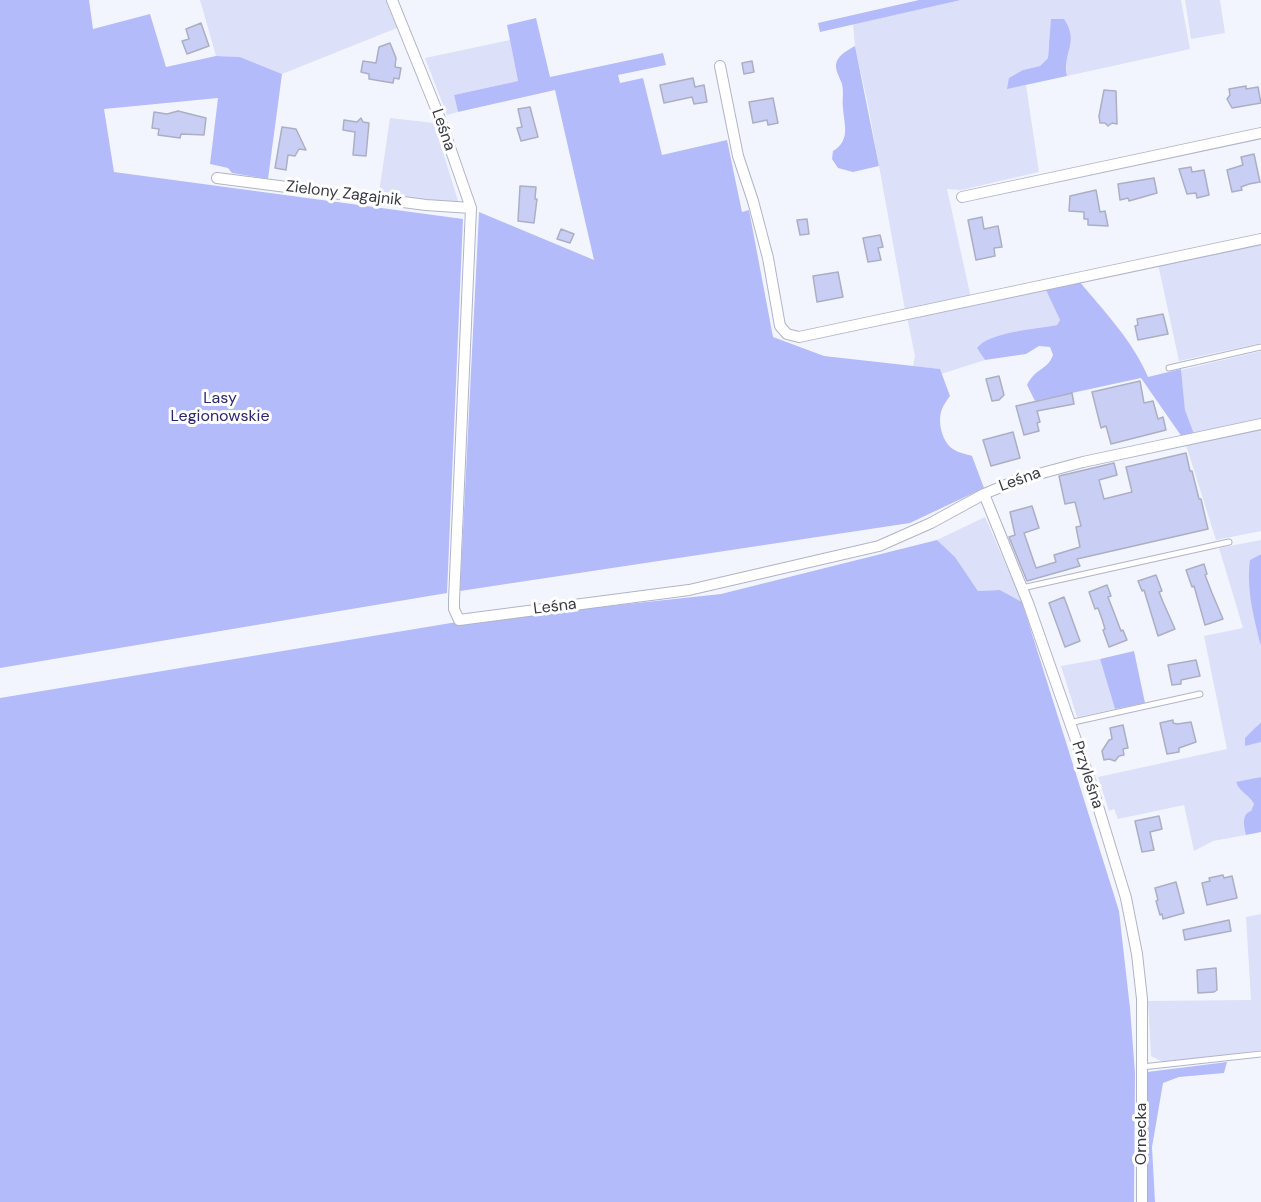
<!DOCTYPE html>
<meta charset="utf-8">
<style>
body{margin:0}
canvas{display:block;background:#f3f5fe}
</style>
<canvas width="1261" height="1202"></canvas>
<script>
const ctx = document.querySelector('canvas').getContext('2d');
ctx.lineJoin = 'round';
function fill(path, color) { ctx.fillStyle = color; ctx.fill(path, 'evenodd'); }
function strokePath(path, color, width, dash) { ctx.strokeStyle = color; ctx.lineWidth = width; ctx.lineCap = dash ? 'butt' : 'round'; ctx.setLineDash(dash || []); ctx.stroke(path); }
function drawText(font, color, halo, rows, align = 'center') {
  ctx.font = font + ' "DM Sans",sans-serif'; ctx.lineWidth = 6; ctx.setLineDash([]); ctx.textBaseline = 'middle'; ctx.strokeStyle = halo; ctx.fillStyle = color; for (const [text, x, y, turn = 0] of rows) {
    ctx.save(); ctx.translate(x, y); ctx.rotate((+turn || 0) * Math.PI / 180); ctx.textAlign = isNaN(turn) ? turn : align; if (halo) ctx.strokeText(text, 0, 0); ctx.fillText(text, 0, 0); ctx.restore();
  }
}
fill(new Path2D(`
 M200,0H386L397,28L282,74L240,57L216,56Z
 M961,0H1181L1190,49L1067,76L1066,60L1069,50L1049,43L1048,58L1040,66L1023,70L1007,88L1026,85L1039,172L961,190L947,189L971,298L905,310L868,105L855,46L853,24Z
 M1185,0H1220L1225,33L1191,39Z
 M510,40L518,81L454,95L458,112L447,115L425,58Z
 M390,118L434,123L459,204L379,193Z
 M1261,243V343L1179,361L1158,264Z
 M1045,288L1060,320L1057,325C1037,329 988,332 977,348L985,360L941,374L939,369L913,366L915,356L907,317Z
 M1261,351V419L1194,434L1185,410L1181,370Z
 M1261,429V531L1216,540L1186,445Z
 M985,517L1022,602L1000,590L978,591L955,557L937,540Z
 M1261,540V554L1250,560L1256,626L1261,646V722L1258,724L1245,745L1261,742V777L1236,783C1240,792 1250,795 1254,804L1251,811L1244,818L1246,835L1213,841L1194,851L1184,805L1118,819L1114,809L1109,811L1098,777L1227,749L1204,636L1243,628L1219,548Z
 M1100,659L1115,709L1077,717L1061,666Z
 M1261,914V1050L1165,1063L1151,1056L1148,1001L1251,1000L1246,917Z`), '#dce0f9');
fill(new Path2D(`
 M0,0H89L93,29L150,14L166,67L216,56L240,57L282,74L268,179L232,173L228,168L210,164L218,98L104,109L114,172L463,219L447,593L0,668Z
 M919,0H961L820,32L818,23Z
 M536,18L550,77L663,53L666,65L618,75L620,83L643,78L662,155L727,140L742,212L749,210L773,337L824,356L940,369L950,396C947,400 944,404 942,409C937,421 942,442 953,449C958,453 967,454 972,456L984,488L910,523L460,591L479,212L594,260L555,90L458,112L454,95L518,81L507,25Z
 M1051,19H1064C1080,43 1062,52 1067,76L1007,89L1009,78L1023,70L1040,66L1048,58Z
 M855,46L879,166L853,172L838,168L832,159L833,151C851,140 844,125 843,108C842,100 844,93 842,84C840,78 836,72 836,66C836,56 848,50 855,46Z
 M1079,281C1103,310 1133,341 1148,377L1181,369L1185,410L1194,434L1182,437L1141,378L1035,401L1027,385C1036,367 1047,371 1053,355L1050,347L1039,346L1026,354L985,360L977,348C988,332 1037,329 1057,325L1060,320L1045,288Z
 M937,540L955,557L978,591L1000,590L1022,602L1119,911L1130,1008L1135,1073L1134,1202H0V698L451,623L721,594Z
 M1261,554V646C1254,619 1246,588 1250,560Z
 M1134,651L1145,703L1115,709L1100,659Z
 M1261,722V742L1245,746V738Z
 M1261,777V832L1246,835C1244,825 1241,815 1251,811L1254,804C1250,795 1239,792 1236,782Z
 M1227,1062L1224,1073L1179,1077L1163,1083L1152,1147L1155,1202H1148L1147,1072Z`), '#b4bbfb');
const building = new Path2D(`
 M201,23L209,46L187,54L182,41L189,39L186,29Z
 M390,43L396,58L395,67L401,68L399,79L394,78L393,83L369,79V74L361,72L363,61L376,63L379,47Z
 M752,61L754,72L744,74L742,63Z
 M693,78L695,87L704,85L707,102L694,104L692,97L664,103L660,85Z
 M1246,86V89L1258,87L1261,103L1232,108L1227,99L1230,95L1229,89Z
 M1104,90L1116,91L1117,124L1112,123L1108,126L1105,123H1100L1099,116Z
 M773,98L778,123L768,125L767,120L753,123L749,102Z
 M530,107L538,137L521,141L517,128L522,127L518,109Z
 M178,111L206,118L204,135L181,134L180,138L158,135L159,129L152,128L154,112L167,114Z
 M361,118L363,122L369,123L366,156L353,155L355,132L343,130L344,120L357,122Z
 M282,127L296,129L306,150L299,149L295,156L288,155L286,170L275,168Z
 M1254,154L1260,182L1249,184L1241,187L1242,190L1232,192L1227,170L1243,165L1241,157Z
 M1191,167L1192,172L1204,170L1209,195L1197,198L1196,193L1187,194L1179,169Z
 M1154,178L1157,193L1129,201L1128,198L1120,200L1118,184Z
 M520,186L536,187L535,199H537L534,223L518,221Z
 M1096,190L1100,212L1105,211L1108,226L1088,225V219H1084V212L1069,211L1070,196Z
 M982,217L984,229L998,226L1002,247L994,248L995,256L976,260L968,220Z
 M807,219L809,234L800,235L797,220Z
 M561,229L574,234L570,243L557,239Z
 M880,235L883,247L878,248L881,260L868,262L863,238Z
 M838,272L843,297L817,302L813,276Z
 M1163,314L1168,334L1138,340L1135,326L1138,325L1137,319Z
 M999,376L1004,395L999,400L992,401L986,379Z
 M1140,381L1144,403L1153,401L1158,419L1163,417L1166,430L1111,444L1106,426L1101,428L1092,392Z
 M1072,393L1074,404L1037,411L1040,422L1037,423L1039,431L1024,435L1016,406Z
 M1013,432L1020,458L991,466L983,440Z
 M1186,453L1190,471H1192L1199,499H1201L1208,529L1077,559L1080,566L1027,581L1009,537L1015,535L1010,512L1032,506L1039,528L1024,533L1036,568L1056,562L1054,555L1080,547L1076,527L1081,526L1075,502L1065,504L1059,476L1114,463L1117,475L1099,480L1104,499L1132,492L1126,467Z
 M1204,564L1207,574L1205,575L1212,593L1223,619L1205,625L1194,586L1192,587L1186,570Z
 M1156,575L1162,591L1159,592L1163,602L1175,629L1158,636L1144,590L1142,591L1138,581Z
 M1107,585L1111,596L1108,597L1121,631L1123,630L1127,640L1109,647L1103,630L1105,629L1102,619L1098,608L1095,609L1089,592Z
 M1064,597L1080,641L1065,647L1049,603Z
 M1196,660L1200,676L1181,680V684L1172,685L1168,665Z
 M1173,720V723L1177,724L1191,722L1196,742L1179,748V752L1167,754L1160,723Z
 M1123,725L1128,748L1123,749L1124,755L1119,756L1115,761L1109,759L1104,760L1102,751L1109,740L1112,739L1110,728Z
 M1159,816L1162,829L1150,832L1154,850L1142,852L1135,821Z
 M1223,875L1224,878L1232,876L1237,898L1207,905L1202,883L1210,881L1209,878Z
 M1176,882L1184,913L1163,919L1162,914L1160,915L1156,901L1158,900L1155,888Z
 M1229,920L1231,931L1185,940L1183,930Z
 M1216,968L1217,990L1214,992L1198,993L1197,970Z`);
fill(building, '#c9cef5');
strokePath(building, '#acafc4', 1.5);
const service = new Path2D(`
 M1169,368L1261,347
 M1022,588L1229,542
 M1069,723L1200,694
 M1142,1067L1261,1054`);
const minor = new Path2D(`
 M392,0L439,116L471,208L454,600V609L459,620L689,590L879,546L931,523L984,494L1020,479L1083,462L1261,424
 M720,66L738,156L753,201L768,258L780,326L787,334L799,337L1261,239
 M217,178L426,205L471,208
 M962,197L1261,133
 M984,494L1028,603L1090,780L1126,898L1137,954L1142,999V1202`);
strokePath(service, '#b1b4c9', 7);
strokePath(minor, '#b1b4c9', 12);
strokePath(service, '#fff', 5);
strokePath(minor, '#fff', 10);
drawText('16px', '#383942', '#fff', [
 ["Leśna",443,130,71],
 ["Zielony Zagajnik",344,194,7],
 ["Leśna",1020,480,-20],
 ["Leśna",555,607,-7],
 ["Przyleśna",1087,775,72],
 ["Ornecka",1142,1134,-90]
]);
drawText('16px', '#2a276f', '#fff', [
 ["Lasy",220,399],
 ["Legionowskie",220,417]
]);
</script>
